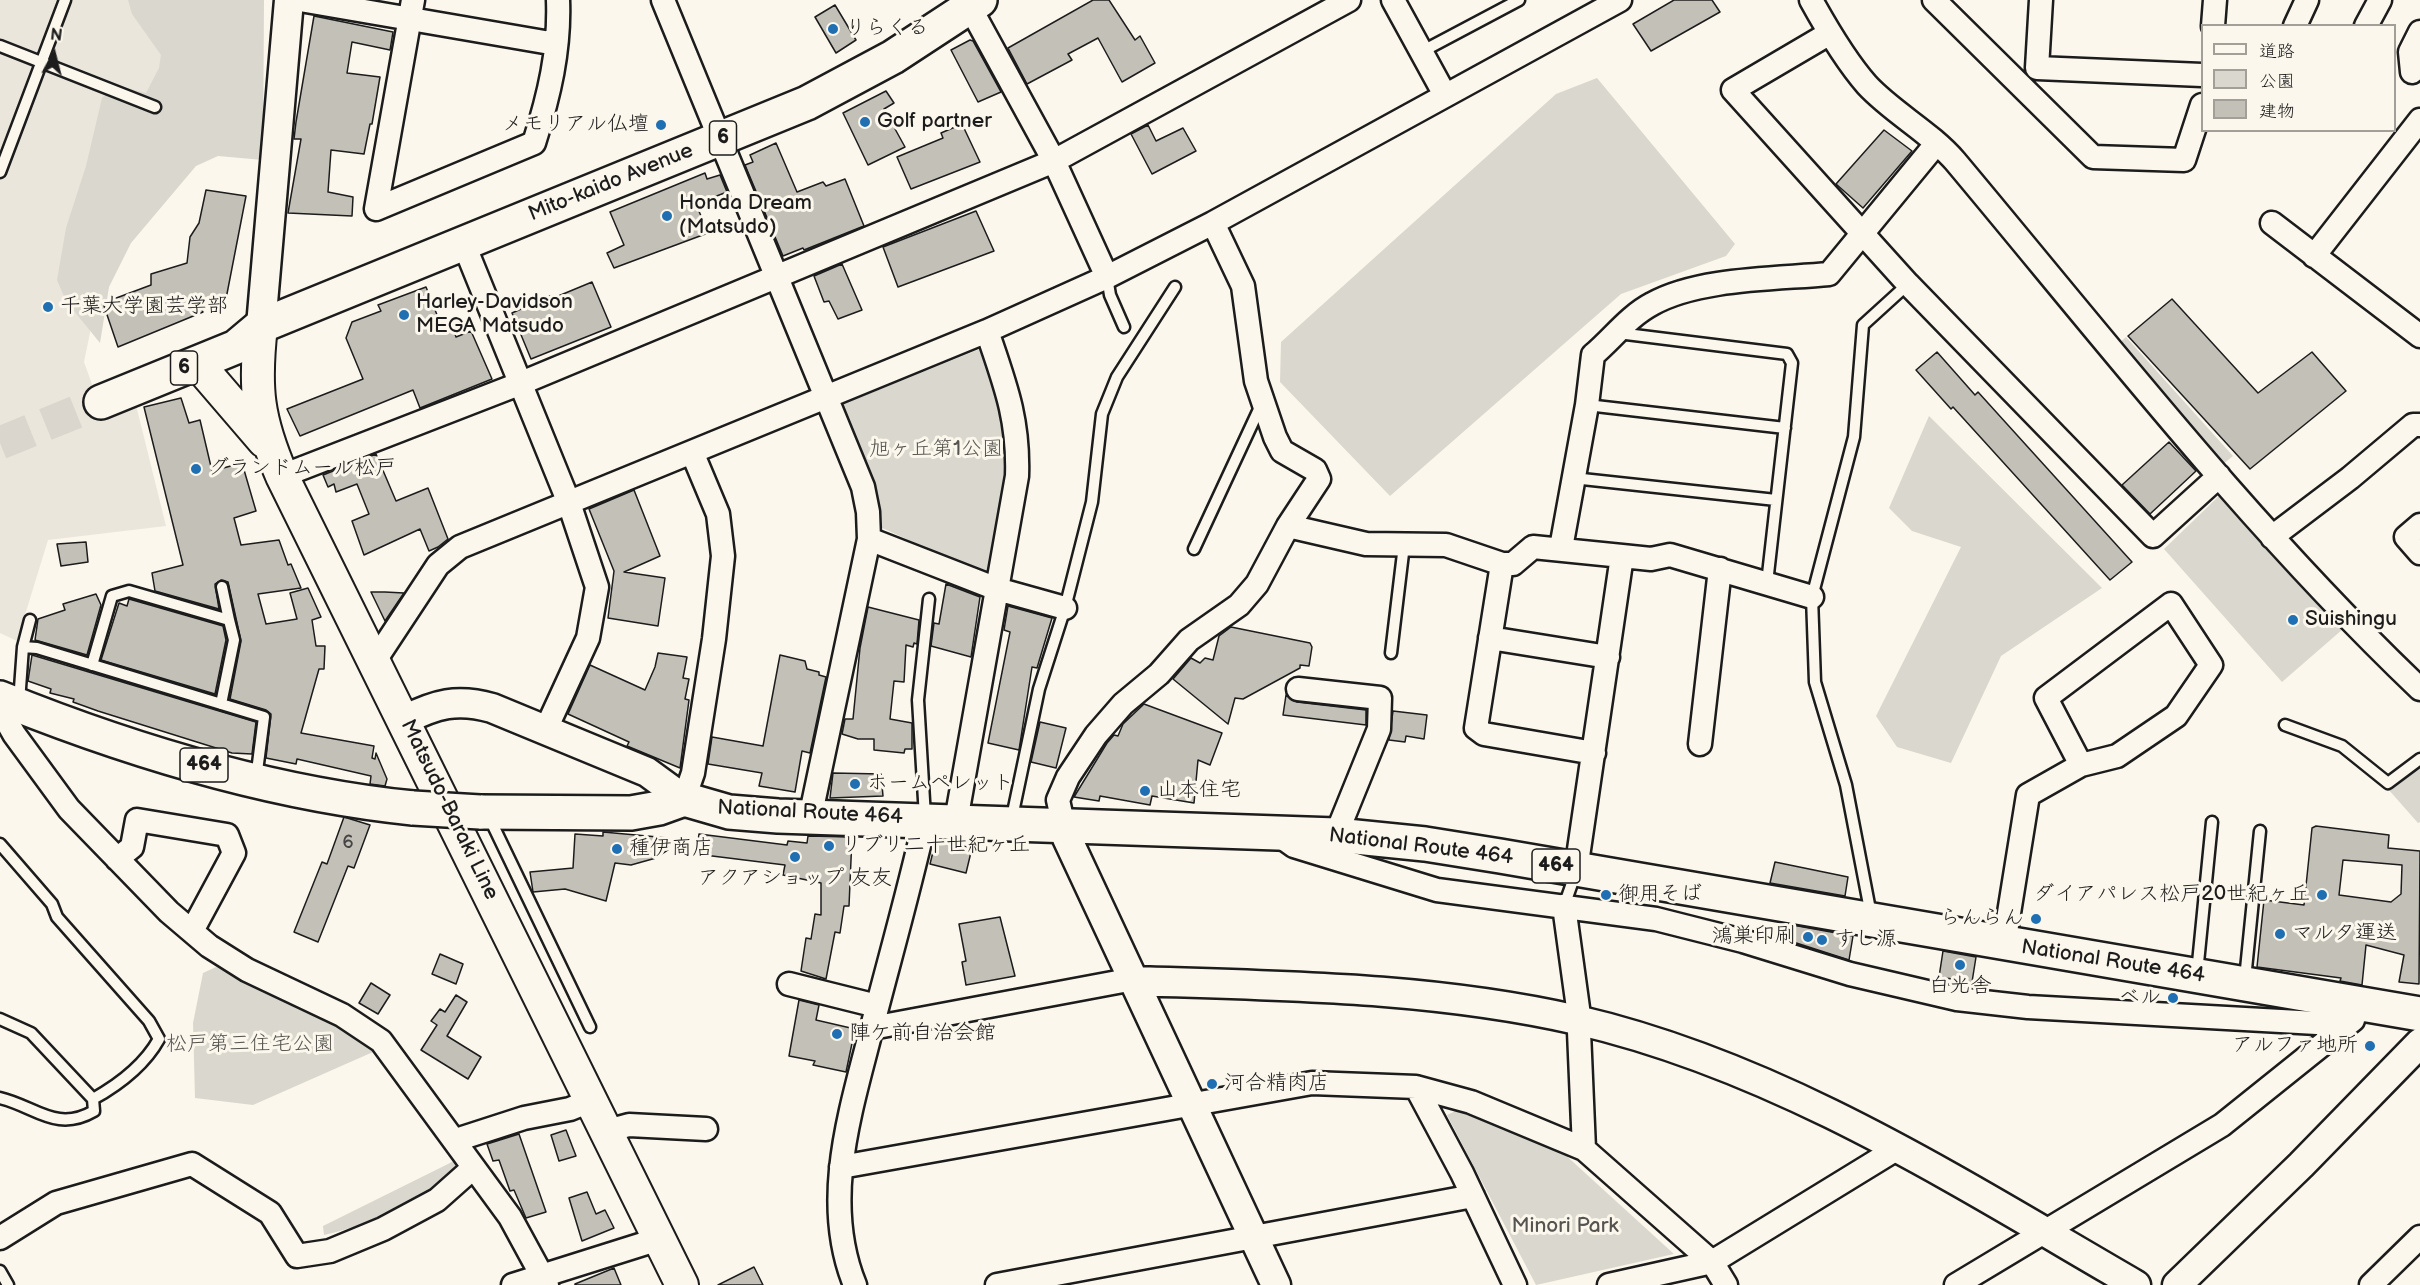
<!DOCTYPE html>
<meta charset="utf-8">
<style>
body{margin:0}
#map{position:relative;width:2420px;height:1285px;overflow:hidden;background:#fbf7ec;font-family:"Balsamiq Sans","Klee One",sans-serif}
canvas{display:block}
.legend{position:absolute;left:2201px;top:24px;width:195px;height:108px;box-sizing:border-box;background:#fbf7ec;border:2px solid #a29f99;margin:0;padding:8px 10px;list-style:none;font-size:18px;color:#1c1c1c}
.legend li{display:flex;align-items:center;gap:12px;height:30px}
.legend b{width:30px;border:2px solid #a29f99}
.north{position:absolute;left:24px;top:24px;width:60px;height:60px;-webkit-text-stroke:4px #fbf7ec;paint-order:stroke;rotate:7deg;font-size:16px;font-weight:700;line-height:24px;text-align:center;color:#1c1c1c}
.north::after{content:'';display:block;margin:auto;width:21px;height:27px;background:#1c1c1c;clip-path:polygon(50% 0,100% 100%,50% 72%,0 100%)}
</style>
<div id="map">
<canvas width="2420" height="1285"></canvas>
<ul class="legend">
<li><b style="height:8px;background:#fbf7ec"></b>道路</li>
<li><b style="height:16px;background:#dad7ce"></b>公園</li>
<li><b style="height:16px;background:#c3c0b8"></b>建物</li>
</ul>
<div class="north">N</div>
</div>
<script>
const ctx = document.querySelector('canvas').getContext('2d');
ctx.lineJoin = 'round';
function fill(path, color) { ctx.fillStyle = color; ctx.fill(path, 'evenodd'); }
function strokePath(path, color, width, dash) { ctx.strokeStyle = color; ctx.lineWidth = width; ctx.lineCap = dash ? 'butt' : 'round'; ctx.setLineDash(dash || []); ctx.stroke(path); }
function drawText(font, color, halo, rows, align = 'center') {
  ctx.font = font + ' "Balsamiq Sans","Klee One",sans-serif'; ctx.lineWidth = 6; ctx.setLineDash([]); ctx.textBaseline = 'middle'; ctx.strokeStyle = halo; ctx.fillStyle = color; for (const [text, x, y, turn = 0] of rows) {
    ctx.save(); ctx.translate(x, y); ctx.rotate((+turn || 0) * Math.PI / 180); ctx.textAlign = isNaN(turn) ? turn : align; if (halo) ctx.strokeText(text, 0, 0); ctx.fillText(text, 0, 0); ctx.restore();
  }
}
fill(new Path2D(`
 M0,0H264L176,161L107,251L84,362L102,412L135,401L166,526L48,540L17,641L0,633Z`), '#eae6dc');
fill(new Path2D(`
 M128,0H264L263,160L218,156L196,166L131,243L109,287L100,343L66,301L57,280L66,228L86,166L102,98L116,85L146,93L159,68L161,55L132,14Z
 M1597,78L1735,244L1726,256L1621,294L1390,496L1280,382L1281,342L1556,94Z
 M2126,337L2233,456L2222,465L2116,346Z
 M985,347L1011,452L989,577L878,526L838,406Z
 M1929,416L2102,588L2001,656L1951,763L1897,747L1876,716L1961,547L1912,531L1889,508Z
 M2220,495L2343,629L2282,682L2164,549Z
 M2420,765V822L2418,823L2388,789Z
 M216,967L331,1021L373,1052L253,1105L195,1098L193,1023L203,973Z
 M1466,1106L1561,1151L1674,1254L1536,1285L1447,1115Z
 M456,1160L462,1169C424,1204 374,1223 324,1235L323,1226Z`), '#dad7ce');
const building = new Path2D(`
 M1093,0H1109L1135,40L1140,36L1155,63L1122,82L1098,38L1068,54L1072,60L1027,84L1008,48Z
 M1674,0H1712L1720,12L1651,51L1633,24Z
 M835,5L856,40L836,53L815,17Z
 M314,16L393,32L390,50L352,42L347,73L380,77L372,124H370L364,154L331,150L328,192L353,197L352,216L288,213L301,139H294L296,122Z
 M970,40L973,41L1001,92L978,102L951,50Z
 M886,91L894,103L884,109L905,147L868,165L843,113Z
 M962,124L980,162L911,189L897,157L943,138L941,133Z
 M1148,125L1156,141L1183,128L1196,151L1152,174L1131,134Z
 M1884,130L1912,151L1863,208L1836,184Z
 M776,143L797,192L823,182L826,186L845,179L864,226L804,250L803,248L783,256L745,165L753,162L750,155Z
 M705,173L707,179L720,175L727,192L696,204L708,233L614,268L607,253L624,245L610,212Z
 M206,190L246,196L225,304H199L203,312L118,347L103,303L151,285V274L187,263L190,237L199,223Z
 M976,211L994,251L898,287L883,247Z
 M842,264L862,310L838,319L829,301L824,302L814,276Z
 M592,282L611,327L531,359L512,313L550,296L551,299Z
 M426,287L441,325L451,322L456,337L471,331L492,379L420,408L413,390L300,436L287,409L363,379L346,338L352,322L381,311L378,305Z
 M2172,299L2258,393L2312,352L2346,391L2250,469L2128,336Z
 M1937,352L1975,395L1978,392L2132,562L2110,580L1953,407L1951,409L1916,370Z
 M181,398L189,423L200,420L212,471L242,463L256,511L234,518L241,545L279,540L288,565L291,564L301,588L258,594L266,624L297,619L290,593L308,588L321,617L312,620L316,646H325L324,669H319L301,733L374,746L372,758L375,759L376,753L387,779L385,786L370,784L371,776L297,759L296,764L266,758L271,714L266,710L230,699L241,641L228,582L221,580L215,584L219,609L155,591L152,573L183,565L144,407Z
 M2169,442L2196,471L2150,514L2122,485Z
 M376,454L396,501L428,488L448,539L438,547L429,551L420,529L364,555L352,521L369,514L357,484L336,492L334,484L328,487L323,475Z
 M634,490L660,556L624,572L665,578L658,626L608,618L614,571L589,509Z
 M86,542L88,562L61,566L57,544Z
 M946,584L980,597L971,657L931,646L934,623L939,624Z
 M371,592H385L404,593L385,621Z
 M96,594L101,605L87,655L35,640L38,619L65,610L63,604Z
 M129,599L223,626L226,640L215,694L101,660L119,603L127,606Z
 M1008,606L1052,618L1037,668L1032,667L1019,750L988,743L1010,632L1004,630Z
 M868,607L919,620L917,644L914,643L913,647L906,645L904,682L894,681L890,719L912,723V749H905L904,753L874,750V739H858L842,734L845,719H853L860,648Z
 M1231,627L1310,643L1312,647L1309,666L1300,665V668L1243,699L1235,698L1228,724L1173,679L1191,658L1200,663L1205,658L1213,660L1219,636Z
 M658,653L687,657L683,678L689,679L685,699L689,700L680,768L627,746L629,742L568,714L590,665L645,690L655,667Z
 M32,655L256,722L252,754L232,753L98,711L73,702L74,699L50,693L51,689L28,681Z
 M780,655L805,661L807,669L819,672V675L826,677L810,753L802,751L795,792L759,786L762,773L708,764L712,737L763,746Z
 M1286,695L1297,702L1366,710V725L1283,715Z
 M1144,704L1222,733L1210,765L1198,760L1194,803L1152,796L1150,805L1100,796L1099,801L1074,797L1107,743L1114,735L1118,736L1123,724Z
 M1393,711L1427,715L1424,739L1406,736L1405,742L1389,740Z
 M1040,722L1066,728L1056,768L1031,762Z
 M833,773L881,774L883,796L830,798Z
 M344,817L370,825L354,868L348,866L318,942L294,932L322,862L327,864Z
 M2316,826L2389,835L2388,848L2420,851L2419,984L2399,982L2404,955L2366,945L2362,985L2340,981L2341,978L2257,967L2264,900L2304,905L2312,828ZM2343,860L2402,865L2401,894L2391,902L2339,895Z
 M603,832L669,838L668,850L656,858L631,865L615,863L606,901L565,889L533,892L530,872L573,868L575,834L603,836Z
 M699,834L787,845L788,841L807,843L808,836L852,837L849,906H844L840,933L835,932L826,979L801,971L806,938L811,939L815,914L821,915V883L783,875L785,865L696,854Z
 M936,840L972,848L966,873L930,864Z
 M1775,862L1848,877L1845,896L1770,883Z
 M1000,917L1015,976L966,985L962,962L966,961L959,924Z
 M1787,924L1853,936L1849,960L1787,940Z
 M1943,951L1976,957L1972,982L1939,977Z
 M440,954L463,964L456,984L432,974Z
 M371,983L390,995L378,1014L359,1003Z
 M456,995L467,1002L447,1036L481,1057L468,1079L421,1050L437,1025L431,1021L440,1009L445,1012Z
 M799,1000L819,1005L816,1020L855,1029L846,1072L813,1065L815,1061L789,1056Z
 M566,1130L576,1156L559,1161L551,1135Z
 M519,1134L546,1212L526,1218L514,1190L510,1191L499,1160L493,1161L487,1144Z
 M587,1192L596,1214L605,1210L614,1228L582,1241L569,1198Z
 M754,1267L763,1285H718Z
 M614,1268L621,1285H575V1284Z`);
fill(building, '#c3c0b8');
strokePath(building, '#1c1c1c', 1.5);
strokePath(new Path2D(`
 M0,443L101,402`), '#dad6cd', 33, [33, 16]);
const service = new Path2D(`
 M0,46L155,107
 M1421,52L1519,0
 M0,172L65,0
 M1107,277L1110,295L1124,327
 M1618,333L1787,354L1792,363L1767,583
 M1587,405L1785,428
 M1573,478L1776,500
 M1194,549L1261,405
 M222,587L229,620
 M23,647L30,620
 M1391,653L1404,545
 M92,665L112,596L129,591L229,620L234,640L221,704
 M19,702L23,647L37,648L264,717L256,779
 M2285,725L2342,746L2388,783L2420,759
 M489,817L590,1027
 M925,817L918,700L929,599
 M1011,822L1039,689L1065,608L1092,502L1102,414L1117,377L1175,287
 M0,844L52,904L57,917L149,1021L159,1039C144,1066 120,1084 93,1099
 M1564,906L1576,872
 M1871,915L1846,785L1815,682L1812,597L1854,437L1863,325L1908,284
 M2197,973L2212,822
 M2245,979L2260,831
 M0,1019L31,1033L93,1099L94,1111C56,1133 35,1106 0,1098
 M0,1271L8,1285`);
const minor = new Path2D(`
 M300,0L556,44
 M413,0L376,209L534,143C549,96 560,50 558,0
 M663,0L863,487L868,512L869,539L810,818
 M1393,0L1445,95
 M1811,0C1827,29 1845,60 1867,85C1893,113 1930,132 1955,161C2105,340 2250,527 2420,689
 M1934,0L2093,157L2184,160L2202,105
 M2041,0L2037,68L2202,75
 M2213,26L2215,0
 M2295,26L2307,0
 M2366,26L2380,0
 M1830,33L1733,90L1908,284L2153,536L2219,476
 M2412,72L2410,52L2420,32
 M2272,223L2420,336
 M463,242L569,503L597,587L588,638L546,729
 M2314,256L2420,120
 M1107,277L1213,223
 M282,476L519,384L1054,161L1349,0
 M2420,525L2406,537L2420,553
 M1288,526L1366,544L1446,545L1502,564H1513L1533,547L1622,556L1576,870
 M2272,537L2350,478L2413,425H2420
 M869,539L997,589L1065,608
 M1561,548L1587,405L1593,355C1613,338 1629,316 1652,304C1698,278 1776,279 1829,274L1936,144
 M1622,556L1651,559L1670,555L1812,597
 M1502,564L1476,728L1484,734L1594,753
 M1490,638L1608,657
 M374,662L438,565L460,547L987,331
 M1298,689L1380,698L1379,729L1336,835
 M4,700V716L14,734L69,809L169,912L209,946L247,970L342,1015L381,1041L510,1217L547,1285
 M1700,744L1720,569
 M684,799L693,773L714,639L723,556L718,514L692,452
 M956,821L1017,476C1019,419 1005,384 987,331L1107,277L1054,161L966,0
 M1063,823L1058,800L1068,777L1096,735L1123,704L1159,674L1189,640L1239,605L1257,584L1288,526L1319,479L1315,470L1282,451L1275,437L1256,381L1243,286L1213,223L1620,0
 M1280,836L1294,846L1437,890L1656,919L1743,941L1850,974L1957,999L2028,1007L2335,1024L2370,1006
 M117,859L132,847L137,820L227,835L234,853L192,931
 M1564,906L1578,1008L1584,1149
 M2004,944L2028,795L2081,765L2117,756L2176,716L2211,665L2171,604L2046,698L2081,765
 M789,984L877,1006
 M872,1028L1123,981H1135
 M1416,1087L1462,1173L1515,1285
 M607,1131L629,1125L706,1129
 M456,1140L524,1118L570,1109L592,1100
 M841,1167L1312,1083L1416,1087L1471,1102L1584,1149L1712,1262L1726,1285
 M0,1238L56,1203L192,1164L270,1213L297,1256L330,1251L383,1229L437,1200L473,1168
 M513,1285L659,1239
 M855,1285C821,1202 850,1113 871,1031C889,961 909,891 925,820
 M997,1285L1473,1196
 M1609,1285L1712,1262L1898,1148
 M1956,1285L2222,1125L2353,1020
 M2371,1285L2420,1237`);
const tertiary = new Path2D(`
 M261,326L289,0
 M404,720C436,704 457,698 492,708L647,772L684,799
 M1063,823L1067,838L1276,1285
 M1135,981C1283,986 1432,987 1577,1020C1780,1067 1958,1182 2136,1285
 M2177,1285L2301,1165L2420,1043`);
const secondary = new Path2D(`
 M261,326C254,388 257,418 282,476L682,1285
 M197,363L264,441`);
const trunk = new Path2D(`
 M101,402L236,347L261,326L807,103L893,57L980,0
 M0,698C129,750 274,794 413,808
 M480,812L631,813L659,808L684,799L729,812L778,816L1336,835L1425,844L1500,856L2420,1014`);
strokePath(service, '#1c1c1c', 15);
strokePath(minor, '#1c1c1c', 27);
strokePath(tertiary, '#1c1c1c', 33);
strokePath(secondary, '#1c1c1c', 36);
strokePath(trunk, '#1c1c1c', 38);
strokePath(service, '#fbf7ec', 10);
strokePath(minor, '#fbf7ec', 22);
strokePath(tertiary, '#fbf7ec', 28);
strokePath(secondary, '#fbf7ec', 32);
strokePath(trunk, '#fbf7ec', 33);
const trunkBridge = new Path2D(`
 M413,808L480,812`);
strokePath(trunkBridge, '#1c1c1c', 38, []);
strokePath(trunkBridge, '#fbf7ec', 33);
for (const [x, y, r, color] of [
 [833,29,6,"#1f6fb2"],
 [865,122,6,"#1f6fb2"],
 [661,125,6,"#1f6fb2"],
 [667,216,6,"#1f6fb2"],
 [48,307,6,"#1f6fb2"],
 [404,315,6,"#1f6fb2"],
 [196,469,6,"#1f6fb2"],
 [2293,620,6,"#1f6fb2"],
 [855,784,6,"#1f6fb2"],
 [1145,791,6,"#1f6fb2"],
 [829,846,6,"#1f6fb2"],
 [617,849,6,"#1f6fb2"],
 [795,857,6,"#1f6fb2"],
 [1606,895,6,"#1f6fb2"],
 [2322,895,6,"#1f6fb2"],
 [2036,919,6,"#1f6fb2"],
 [2280,934,6,"#1f6fb2"],
 [1808,937,6,"#1f6fb2"],
 [1822,940,6,"#1f6fb2"],
 [1960,965,6,"#1f6fb2"],
 [2173,998,6,"#1f6fb2"],
 [837,1034,6,"#1f6fb2"],
 [2370,1046,6,"#1f6fb2"],
 [1212,1084,6,"#1f6fb2"]
]) { const dot = new Path2D(); dot.arc(x, y, r, 0, 2 * Math.PI); ctx.fillStyle = color; ctx.fill(dot); strokePath(dot, '#fbf7ec', 2); }
drawText('18px', '#464543', null, [
 ["6",348,843]
]);
for (const [x, y, w] of [
 [723,138,27],
 [184,368,27],
 [204,765,48],
 [1556,866,48]
]) { const box = new Path2D(); box.roundRect(x - w / 2, y - 17, w, 34, 4.5); ctx.fillStyle = '#fbf7ec'; ctx.fill(box); strokePath(box, '#1c1c1c', 1.5); }
drawText('bold 20px', '#1c1c1c', null, [
 ["6",723,138],
 ["6",184,368],
 ["464",204,765],
 ["464",1556,866]
]);
drawText('21px', '#1c1c1c', '#fbf7ec', [
 ["りらくる",845,29],
 ["Golf partner",877,122],
 ["メモリアル仏壇",649,125,"right"],
 ["Honda Dream",679,204],
 ["(Matsudo)",679,228],
 ["Harley-Davidson",416,303],
 ["MEGA Matsudo",416,327],
 ["千葉大学園芸学部",60,307],
 ["グランドムール松戸",208,469],
 ["Suishingu",2305,620],
 ["ホームペレット",867,784],
 ["山本住宅",1157,791],
 ["リブリ二十世紀ヶ丘",841,846],
 ["種伊商店",629,849],
 ["アクアショップ 友友",795,879,"center"],
 ["御用そば",1618,895],
 ["ダイアパレス松戸20世紀ヶ丘",2310,895,"right"],
 ["らんらん",2024,919,"right"],
 ["マルタ運送",2292,934],
 ["鴻巣印刷",1796,937,"right"],
 ["すし源",1834,940],
 ["白光舎",1960,987,"center"],
 ["ベル",2161,998,"right"],
 ["陣ケ前自治会館",849,1034],
 ["アルファ地所",2358,1046,"right"],
 ["河合精肉店",1224,1084]
], 'left');
drawText('21px', '#1c1c1c', '#fbf7ec', [
 ["Mito-kaido Avenue",611,183,-22],
 ["Matsudo-Baraki Line",449,810,64],
 ["National Route 464",810,813,3],
 ["National Route 464",1421,847,7],
 ["National Route 464",2113,962,9]
]);
drawText('21px', '#555451', '#fbf7ec', [
 ["旭ヶ丘第1公園",936,450],
 ["松戸第三住宅公園",250,1045],
 ["Minori Park",1565,1227]
]);
</script>
